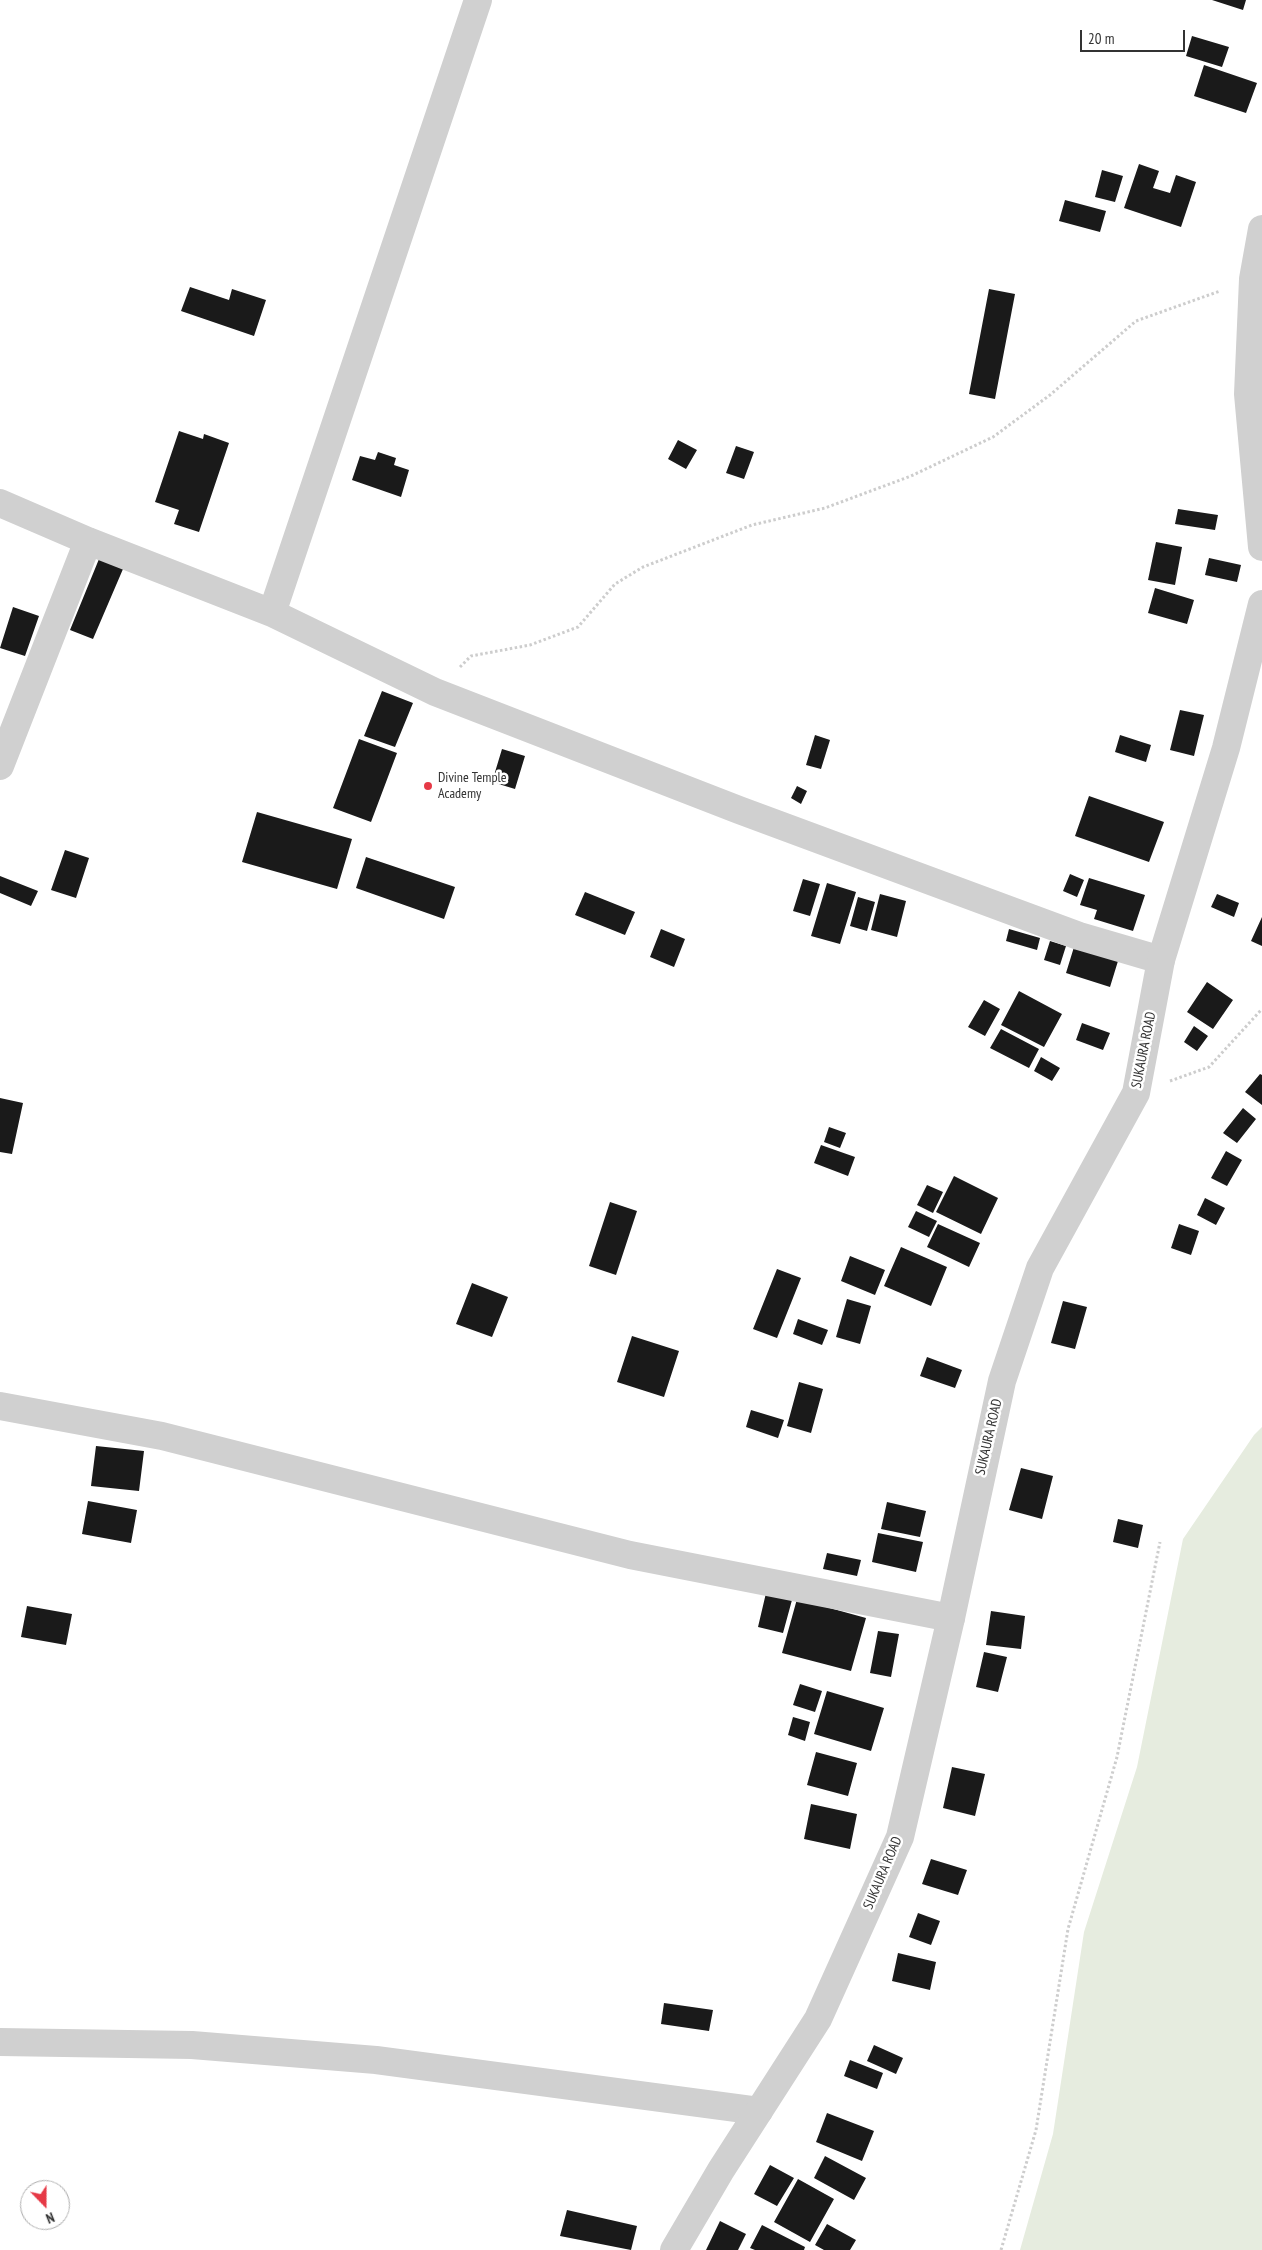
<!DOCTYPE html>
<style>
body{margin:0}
#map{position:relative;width:1262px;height:2250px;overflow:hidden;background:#fff;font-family:"PT Sans Narrow",sans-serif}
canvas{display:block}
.north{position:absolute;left:20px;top:2180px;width:50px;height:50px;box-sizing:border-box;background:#fff;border:1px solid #adadad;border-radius:50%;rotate:158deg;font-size:14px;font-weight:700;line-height:20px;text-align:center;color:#333}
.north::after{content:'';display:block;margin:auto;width:18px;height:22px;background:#e63946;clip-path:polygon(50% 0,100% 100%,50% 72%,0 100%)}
.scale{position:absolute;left:1080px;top:30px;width:105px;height:22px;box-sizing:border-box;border:2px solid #333;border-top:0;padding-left:6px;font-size:15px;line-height:18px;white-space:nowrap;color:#333;-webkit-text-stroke:4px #fff;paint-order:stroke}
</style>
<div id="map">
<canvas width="1262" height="2250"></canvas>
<div class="north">N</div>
<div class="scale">20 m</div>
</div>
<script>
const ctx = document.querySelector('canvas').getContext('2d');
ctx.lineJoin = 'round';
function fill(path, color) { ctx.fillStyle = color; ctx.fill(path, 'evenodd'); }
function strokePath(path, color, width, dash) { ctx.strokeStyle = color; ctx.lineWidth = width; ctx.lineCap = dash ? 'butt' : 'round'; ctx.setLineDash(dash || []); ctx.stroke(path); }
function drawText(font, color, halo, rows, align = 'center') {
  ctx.font = font + ' "PT Sans Narrow",sans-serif'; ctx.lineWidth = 5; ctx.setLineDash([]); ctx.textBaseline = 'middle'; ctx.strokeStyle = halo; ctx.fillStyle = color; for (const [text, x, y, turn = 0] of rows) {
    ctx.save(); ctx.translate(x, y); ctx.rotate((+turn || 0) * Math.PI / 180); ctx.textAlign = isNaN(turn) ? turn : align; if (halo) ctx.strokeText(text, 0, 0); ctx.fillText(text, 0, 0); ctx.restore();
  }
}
fill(new Path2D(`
 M1262,1427V2250H1020L1053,2134L1084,1932L1137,1767L1183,1539L1254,1435Z`), '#e6ecdf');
fill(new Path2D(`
 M1212,0H1246L1243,10Z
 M1192,36L1229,47L1222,67L1186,56Z
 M1204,65L1257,83L1246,113L1194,96Z
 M1139,164L1159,171L1153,188L1170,193L1176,175L1196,182L1181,227L1124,208Z
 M1102,170L1123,176L1115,202L1095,197Z
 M1065,200L1106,211L1100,232L1059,221Z
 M190,287L229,300L232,289L266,300L254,336L181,311Z
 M989,289L1015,294L995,399L969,394Z
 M179,431L203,439L204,434L229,443L199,532L174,524L179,510L155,502Z
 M678,440L697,450L686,469L668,459Z
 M736,446L754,452L744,479L726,473Z
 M378,452L396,458L394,465L409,470L401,497L352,480L360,456L375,460Z
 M1178,509L1218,515L1215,530L1175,524Z
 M1156,542L1182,547L1175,585L1148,580Z
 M1209,558L1241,565L1237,582L1205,575Z
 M99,559L123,569L93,639L70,630Z
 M1155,588L1194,600L1187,624L1148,613Z
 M13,607L39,616L25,656L0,648Z
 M382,691L413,703L395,747L364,736Z
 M1180,710L1204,715L1194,756L1170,750Z
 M815,735L830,740L821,769L806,765Z
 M1120,735L1151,745L1146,762L1115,752Z
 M359,739L397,753L371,822L333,808Z
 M502,749L525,756L515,789L492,782Z
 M797,786L807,791L801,804L791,798Z
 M1089,796L1164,822L1149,862L1075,836Z
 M257,812L352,839L337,889L242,862Z
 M65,850L89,858L76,898L51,890Z
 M366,857L455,887L444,919L356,888Z
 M1070,874L1084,880L1077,897L1063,891Z
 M0,876L38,891L31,906L0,893Z
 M1089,878L1145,895L1133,931L1094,919L1097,910L1080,905Z
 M803,879L820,884L810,916L793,911Z
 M827,883L856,892L840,944L811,936Z
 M585,892L635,912L625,935L575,915Z
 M880,894L906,901L897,937L871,930Z
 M1217,894L1239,903L1234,917L1211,907Z
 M858,897L875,902L867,931L850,926Z
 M1262,917V946L1251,941Z
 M661,929L685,939L674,967L650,957Z
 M1009,929L1040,938L1037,950L1006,941Z
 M1050,941L1066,946L1060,965L1044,960Z
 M1074,947L1118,961L1110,987L1066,973Z
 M1207,982L1233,1000L1213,1029L1187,1012Z
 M1019,991L1062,1014L1044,1047L1001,1025Z
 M984,1000L1000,1009L985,1036L968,1027Z
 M1082,1023L1110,1033L1103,1050L1076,1040Z
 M1194,1026L1208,1036L1197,1051L1184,1042Z
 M1001,1029L1039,1049L1029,1068L990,1048Z
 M1041,1057L1060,1068L1052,1081L1034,1071Z
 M1260,1074L1262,1075V1105L1245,1092Z
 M0,1098L23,1103L12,1154L0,1152Z
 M1243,1108L1256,1119L1237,1143L1223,1133Z
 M829,1127L846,1133L840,1148L824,1142Z
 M821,1145L855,1157L848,1176L814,1163Z
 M1226,1151L1242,1160L1227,1186L1211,1178Z
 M954,1176L998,1198L981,1234L936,1212Z
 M927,1185L943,1192L933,1213L917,1205Z
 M1205,1198L1225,1208L1216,1225L1197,1215Z
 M610,1202L637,1211L616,1275L589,1266Z
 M916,1211L937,1221L929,1237L908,1227Z
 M938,1224L980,1243L969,1267L927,1247Z
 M1179,1224L1199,1231L1191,1255L1171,1248Z
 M901,1247L947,1267L931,1306L884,1286Z
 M850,1256L885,1270L875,1295L841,1281Z
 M777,1269L801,1278L777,1338L753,1329Z
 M472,1283L508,1297L492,1337L456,1324Z
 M847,1299L871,1306L860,1344L836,1337Z
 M1063,1301L1087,1307L1075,1349L1051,1343Z
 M798,1319L828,1330L822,1345L793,1334Z
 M632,1336L679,1351L664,1397L617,1382Z
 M927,1357L962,1370L955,1388L920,1376Z
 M799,1382L823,1389L811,1433L787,1426Z
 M751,1410L784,1420L778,1438L746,1427Z
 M96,1446L144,1451L139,1491L91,1486Z
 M1021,1468L1053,1476L1042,1519L1009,1510Z
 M88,1501L137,1510L131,1543L82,1534Z
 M887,1502L926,1511L920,1537L881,1529Z
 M1118,1519L1143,1525L1138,1548L1113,1542Z
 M878,1533L923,1542L916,1572L872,1562Z
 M827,1553L861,1560L857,1576L823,1569Z
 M766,1593L792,1600L783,1633L758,1627Z
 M797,1599L866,1618L851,1671L782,1653Z
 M27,1606L72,1614L66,1645L21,1637Z
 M991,1611L1025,1616L1021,1649L986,1645Z
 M878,1631L899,1634L891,1677L870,1673Z
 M984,1652L1007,1657L998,1692L976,1687Z
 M800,1684L822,1691L815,1712L793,1705Z
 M827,1691L884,1708L871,1751L814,1734Z
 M793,1717L810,1722L805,1741L788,1735Z
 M816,1752L857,1763L848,1796L807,1785Z
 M952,1767L985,1774L975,1816L943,1808Z
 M811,1804L857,1814L850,1849L804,1839Z
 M931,1859L967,1870L958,1895L922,1884Z
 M918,1913L940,1921L931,1945L909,1937Z
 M898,1953L936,1962L930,1990L892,1981Z
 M664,2003L713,2010L709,2031L661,2024Z
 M874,2045L903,2058L896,2074L867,2061Z
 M850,2060L883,2073L877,2089L844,2076Z
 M827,2113L874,2131L862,2161L816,2142Z
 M825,2156L866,2178L854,2200L814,2178Z
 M770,2165L794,2178L777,2206L754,2194Z
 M798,2179L834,2199L810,2242L774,2222Z
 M567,2210L637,2226L631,2250L560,2236Z
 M720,2221L746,2234L738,2250H706Z
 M827,2224L856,2240L850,2250H824L815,2245Z
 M762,2225L805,2247L804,2250H755L750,2248Z`), '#1a1a1a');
strokePath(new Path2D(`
 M460,667L471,656L530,645L578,627L615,584L643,567L752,525L825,508L911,476L993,437L1050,395L1136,321L1220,291
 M1170,1081L1209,1067L1262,1009
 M1001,2250L1036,2130L1068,1929L1117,1757L1160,1542`), '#cdcdcd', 3, [2.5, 2.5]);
strokePath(new Path2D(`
 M0,503L88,541L272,613L435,692L739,810L1079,936L1161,960
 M272,613L478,0
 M0,766L88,541
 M0,1406L162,1436L630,1555L951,1618
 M0,2042L192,2045L376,2060L759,2111`), '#d0d0d0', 28);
strokePath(new Path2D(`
 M1262,229L1253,279L1248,394L1262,547
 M674,2250L721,2170L818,2019L900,1837L951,1618L1002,1381L1040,1268L1136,1093L1161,960L1226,748L1262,604`), '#d0d0d0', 28);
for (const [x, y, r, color] of [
 [428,786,5,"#e63946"]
]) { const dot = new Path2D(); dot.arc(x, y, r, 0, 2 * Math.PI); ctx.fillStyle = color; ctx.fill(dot); strokePath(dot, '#fff', 2); }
drawText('14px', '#333', '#fff', [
 ["Divine Temple",438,778],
 ["Academy",438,794]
], 'left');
drawText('14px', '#333', '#fff', [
 ["SUKAURA ROAD",1144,1050,-79],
 ["SUKAURA ROAD",989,1437,-77],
 ["SUKAURA ROAD",883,1873,-67]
]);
</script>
